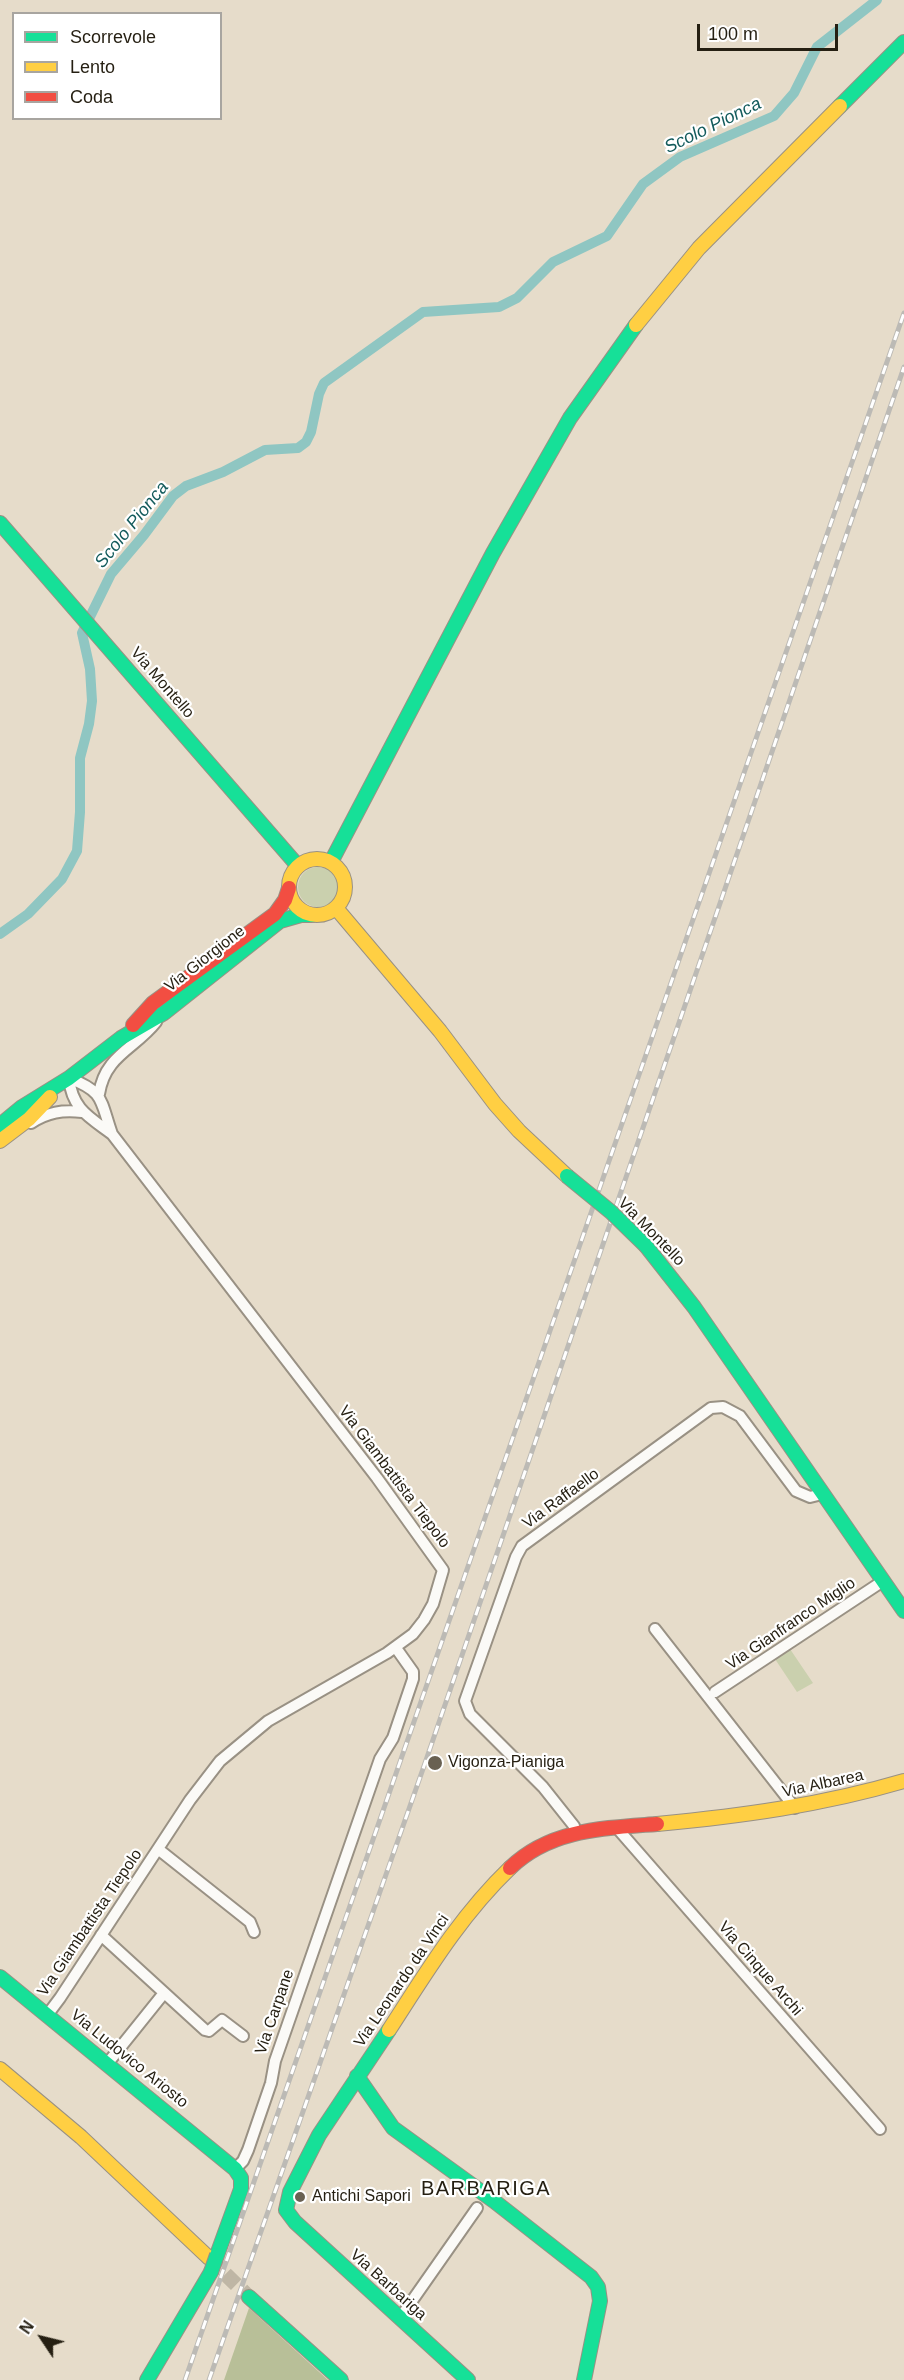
<!DOCTYPE html>
<style>
body{margin:0}
#map{position:relative;width:904px;height:2380px;overflow:hidden;background:#e6dcca;font-family:Arial,sans-serif}
canvas{display:block}
.legend{position:absolute;left:12px;top:12px;width:210px;height:108px;box-sizing:border-box;background:#fff;border:2px solid #a8a5a0;margin:0;padding:8px 10px;list-style:none;font-size:18px;color:#251f12}
.legend li{display:flex;align-items:center;gap:12px;height:30px}
.legend b{width:30px;border:2px solid #a8a5a0}
.north{position:absolute;left:12px;top:2308px;width:60px;height:60px;-webkit-text-stroke:4px #fff;paint-order:stroke;rotate:305deg;font-size:16px;font-weight:700;line-height:24px;text-align:center;color:#251f12}
.north::after{content:'';display:block;margin:auto;width:21px;height:27px;background:#251f12;clip-path:polygon(50% 0,100% 100%,50% 72%,0 100%)}
.scale{position:absolute;left:697px;top:24px;width:141px;height:27px;box-sizing:border-box;border:3px solid #251f12;border-top:0;padding-left:8px;font-size:18px;line-height:21px;white-space:nowrap;color:#251f12;-webkit-text-stroke:4px #fff;paint-order:stroke}
</style>
<div id="map">
<canvas width="904" height="2380"></canvas>
<ul class="legend">
<li><b style="height:8px;background:#16e098"></b>Scorrevole</li>
<li><b style="height:8px;background:#ffcf43"></b>Lento</li>
<li><b style="height:8px;background:#f24e42"></b>Coda</li>
</ul>
<div class="north">N</div>
<div class="scale">100 m</div>
</div>
<script>
const ctx = document.querySelector('canvas').getContext('2d');
ctx.lineJoin = 'round';
function fill(path, color) { ctx.fillStyle = color; ctx.fill(path, 'evenodd'); }
function strokePath(path, color, width, dash) { ctx.strokeStyle = color; ctx.lineWidth = width; ctx.lineCap = dash ? 'butt' : 'round'; ctx.setLineDash(dash || []); ctx.stroke(path); }
function drawText(font, color, halo, rows, align = 'center') {
  ctx.font = font + ' Arial,sans-serif'; ctx.lineWidth = 4.5; ctx.setLineDash([]); ctx.textBaseline = 'middle'; ctx.strokeStyle = halo; ctx.fillStyle = color; for (const [text, x, y, turn = 0] of rows) {
    ctx.save(); ctx.translate(x, y); ctx.rotate((+turn || 0) * Math.PI / 180); ctx.textAlign = isNaN(turn) ? turn : align; if (halo) ctx.strokeText(text, 0, 0); ctx.fillText(text, 0, 0); ctx.restore();
  }
}
fill(new Path2D(`
 M298 887a20 20 0 1 1 40 0a20 20 0 1 1-40 0Z
 M790,1649L813,1683L797,1692L775,1659Z`), '#cad0ae');
fill(new Path2D(`
 M249,2308L328,2380H224Z`), '#b8bf98');
strokePath(new Path2D(`
 M0,934L28,914L62,879L77,851L80,812V758L89,724L92,701L90,669L82,633L111,574L144,535L173,496L186,486L223,472L265,450L298,448L306,442L311,432L319,394L324,383L423,312L499,307L517,298L553,262L607,236L643,184L680,157L774,116L794,93L817,47L877,0`), '#8fc6c2', 10);
strokePath(new Path2D(`
 M209,2258L249,2297`), '#bfb6a5', 15, [15, 8]);
const street = new Path2D(`
 M99,1094C105,1055 135,1049 156,1022
 M31,1123C48,1112 62,1110 82,1112
 M655,1629L795,1808
 M715,1692L883,1581
 M617,1828L880,2129
 M576,1833L574,1826L543,1787L470,1714L465,1701L516,1557L522,1546L711,1408L723,1407L740,1416L796,1491L810,1497L822,1494
 M158,1849L250,1922L254,1932
 M101,1935L205,2030L209,2031L222,2020L243,2036
 M48,2014L60,1998L190,1800L220,1761L268,1721L387,1653L413,1634L424,1620L433,1604L443,1570L377,1478L112,1134C89,1117 72,1109 69,1078C105,1092 100,1100 112,1134
 M107,2064L164,1993
 M235,2169L243,2161L248,2150L271,2083L275,2061L380,1759L393,1738L413,1679V1672L396,1648
 M400,2318L477,2208`);
const fast = new Path2D(`
 M840,106L904,42
 M0,523L298,866
 M331,862L493,553L570,418L636,325
 M0,1125L22,1107L69,1078L121,1038L164,1013L280,921L301,915H312
 M646,1246L694,1307L904,1611
 M0,1977L235,2169L241,2178V2189L217,2255
 M389,2030L319,2135L290,2192L286,2210L295,2222L468,2380
 M357,2076L393,2128L494,2201L591,2277L598,2287L600,2301L584,2380
 M249,2297L341,2380
 M147,2380L211,2272`);
const slow = new Path2D(`
 M636,325L699,248L840,106
 M289 887a28 28 0 1 1 56 0a28 28 0 1 1-56 0Z
 M336,908L440,1031L495,1104L519,1131L567,1176
 M0,1141L29,1119L50,1097
 M657,1824C741,1816 823,1805 904,1781
 M389,2030C426,1973 460,1916 510,1868
 M0,2069L81,2137L209,2258`);
const jam = new Path2D(`
 M133,1025L153,1003L275,914L285,900L289,888
 M510,1868C550,1829 605,1828 657,1824`);
strokePath(street, '#999184', 14);
strokePath(fast, '#999184', 16);
strokePath(slow, '#999184', 16);
strokePath(jam, '#999184', 16);
strokePath(street, '#fbfaf7', 10);
strokePath(fast, '#16e098', 14);
strokePath(slow, '#ffcf43', 14);
strokePath(jam, '#f24e42', 14);
const rail = new Path2D(`
 M185,2380L904,313
 M209,2380L424,1766L904,367`);
strokePath(rail, '#bcbab5', 5);
strokePath(rail, '#fff', 3, [9]);
const fastBridge = new Path2D(`
 M567,1176L611,1212L646,1246
 M211,2272L217,2255`);
strokePath(fastBridge, '#999184', 16, []);
strokePath(fastBridge, '#16e098', 14);
for (const [x, y, r, color] of [
 [435,1763,8,"#696152"],
 [300,2197,6,"#696152"]
]) { const dot = new Path2D(); dot.arc(x, y, r, 0, 2 * Math.PI); ctx.fillStyle = color; ctx.fill(dot); strokePath(dot, '#fff', 2); }
drawText('16px', '#251f12', '#fff', [
 ["Via Montello",162,683,49],
 ["Via Giorgione",205,959,-38],
 ["Via Montello",651,1232,46],
 ["Via Giambattista Tiepolo",394,1477,53],
 ["Via Raffaello",561,1499,-36],
 ["Via Gianfranco Miglio",791,1624,-34],
 ["Via Albarea",823,1784,-12],
 ["Via Giambattista Tiepolo",90,1923,-56],
 ["Via Cinque Archi",760,1969,49],
 ["Via Leonardo da Vinci",402,1981,-56],
 ["Via Carpane",275,2012,-71],
 ["Via Ludovico Ariosto",129,2059,39],
 ["Via Barbariga",388,2285,42]
]);
drawText('16px', '#251f12', '#fff', [
 ["Vigonza-Pianiga",448,1763],
 ["Antichi Sapori",312,2197]
], 'left');
drawText('italic 18px', '#135b5c', '#fff', [
 ["Scolo Pionca",713,126,-26],
 ["Scolo Pionca",132,525,-51]
]);
ctx.letterSpacing = '1.5px';
drawText('20px', '#251f12', '#fff', [
 ["BARBARIGA",486,2189]
]);
ctx.letterSpacing = '0px';
</script>
